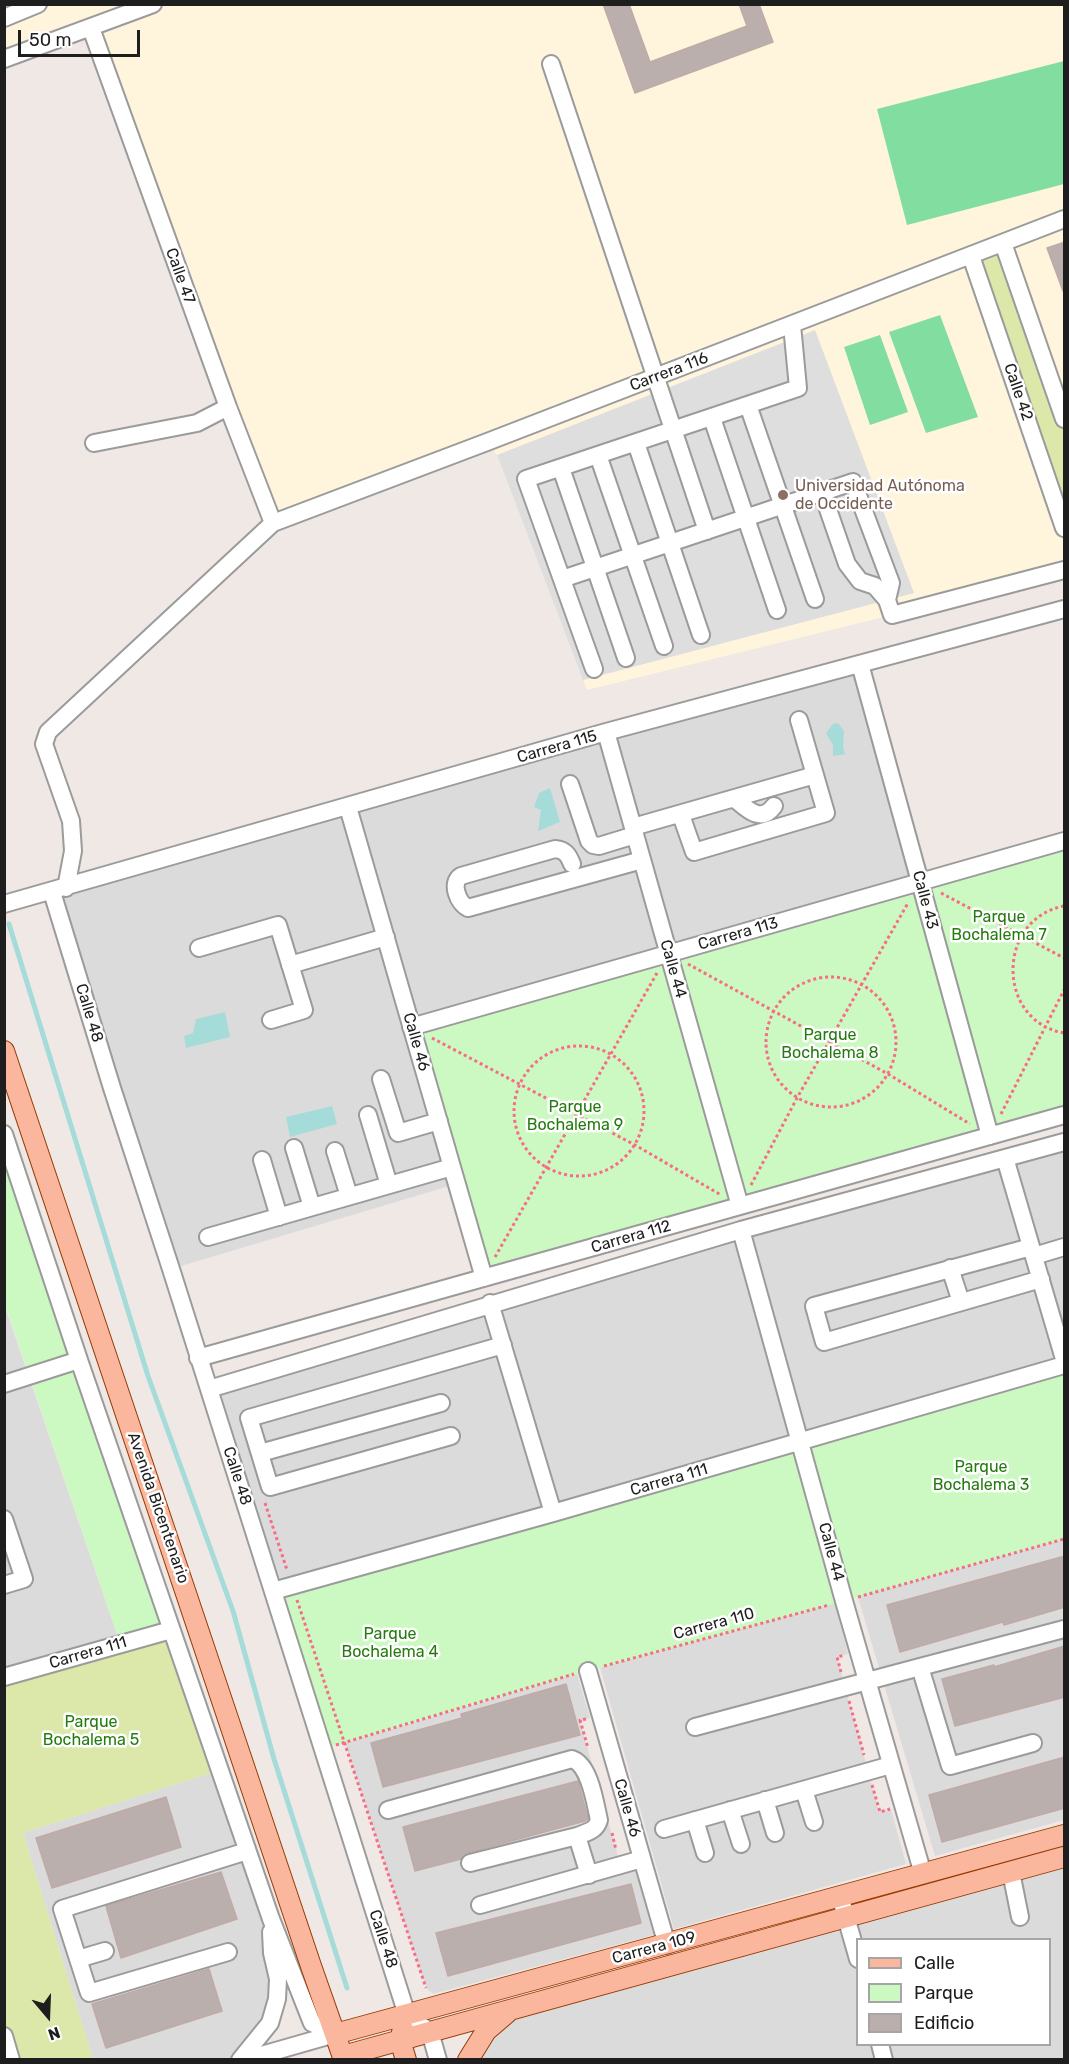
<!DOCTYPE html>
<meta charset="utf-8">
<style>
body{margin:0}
#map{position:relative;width:1069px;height:2064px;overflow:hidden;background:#efe8e4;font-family:Rubik,sans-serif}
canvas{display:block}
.frame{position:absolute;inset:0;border:6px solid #1e1e1e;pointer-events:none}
.legend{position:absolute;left:856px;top:1938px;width:195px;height:108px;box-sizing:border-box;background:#fff;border:2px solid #a5a5a5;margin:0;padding:8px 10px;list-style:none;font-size:18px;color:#1e1e1e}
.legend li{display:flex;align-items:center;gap:12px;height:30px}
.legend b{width:30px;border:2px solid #a5a5a5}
.north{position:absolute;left:18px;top:1986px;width:60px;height:60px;-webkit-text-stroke:4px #fff;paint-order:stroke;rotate:161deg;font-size:16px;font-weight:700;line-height:24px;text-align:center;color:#1e1e1e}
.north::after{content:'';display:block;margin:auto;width:21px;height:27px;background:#1e1e1e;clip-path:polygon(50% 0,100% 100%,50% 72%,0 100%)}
.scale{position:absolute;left:18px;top:30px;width:122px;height:27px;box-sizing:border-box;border:3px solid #1e1e1e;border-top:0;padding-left:8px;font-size:18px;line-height:21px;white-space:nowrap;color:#1e1e1e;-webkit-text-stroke:4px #fff;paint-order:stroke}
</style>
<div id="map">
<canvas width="1069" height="2064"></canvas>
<div class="frame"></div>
<ul class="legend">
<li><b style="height:8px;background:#fbb79d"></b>Calle</li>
<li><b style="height:16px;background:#ccf9c1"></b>Parque</li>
<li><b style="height:16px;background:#bbafad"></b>Edificio</li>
</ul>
<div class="north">N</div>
<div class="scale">50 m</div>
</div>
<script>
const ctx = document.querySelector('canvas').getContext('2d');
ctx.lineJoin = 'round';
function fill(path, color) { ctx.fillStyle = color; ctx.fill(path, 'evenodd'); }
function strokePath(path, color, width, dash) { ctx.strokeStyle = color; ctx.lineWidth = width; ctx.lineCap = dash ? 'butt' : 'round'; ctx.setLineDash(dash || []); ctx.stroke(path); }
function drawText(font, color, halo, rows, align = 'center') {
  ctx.font = font + ' Rubik,sans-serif'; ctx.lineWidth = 5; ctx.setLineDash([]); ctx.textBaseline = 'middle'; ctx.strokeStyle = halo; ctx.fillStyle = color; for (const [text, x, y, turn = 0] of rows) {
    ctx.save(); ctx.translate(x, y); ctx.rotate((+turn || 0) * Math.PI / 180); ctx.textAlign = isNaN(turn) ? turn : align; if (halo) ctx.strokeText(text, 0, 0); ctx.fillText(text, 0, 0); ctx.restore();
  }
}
fill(new Path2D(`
 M860,664L920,881L456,1184L171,1269L52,892Z
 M1064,1142V1365L273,1591L209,1389Z
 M4,1304L120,1643L4,1677Z
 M1064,1539V1820L935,1856L858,1597Z
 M835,1603L848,1654L837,1657L868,1771L879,1811L891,1809L906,1864L674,1929L600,1667Z
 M577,1674L590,1718L580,1721L618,1856L630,1853L654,1935L433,1994L426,1988L345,1743Z
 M220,1770L271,1919L277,1999L240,2059H93L23,1833Z
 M1064,1857V2059L468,2060L509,2011ZM858,1940H1050V2044H858Z`), '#dcdbdb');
fill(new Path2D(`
 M4,5H1064V570L892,615L587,690L497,455L487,443L273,523L91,28L5,59Z`), '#fff5dd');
fill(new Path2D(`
 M1003,243L1064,419V528L971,256Z
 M171,1630L220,1770L23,1833L93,2059H11L5,2036V1677Z`), '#dbe8aa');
fill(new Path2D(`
 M1064,841V1115L484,1278L411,1027Z
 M4,1134L171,1630L120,1643L5,1304Z
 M1064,1365V1539L844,1601L588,1671L323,1749L273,1591Z`), '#ccf9c1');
fill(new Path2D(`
 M1064,61V184L907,225L877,109Z
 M940,315L978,417L926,433L889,332Z
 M880,335L908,412L870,425L844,347Z`), '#82dda0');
fill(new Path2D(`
 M815,330L914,593L583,680L497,455Z`), '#dedede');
fill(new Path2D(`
 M838,723L844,731L843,747L845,754L833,756V745L826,733L833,724Z
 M550,788L560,822L538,831L541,810L534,807L539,793Z
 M225,1012L230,1037L186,1048L184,1036L193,1033L196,1019Z
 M332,1106L337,1124L290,1137L286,1117Z`), '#a5dcd9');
strokePath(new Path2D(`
 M9,924L148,1376L233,1611L274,1759L347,1988`), '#a5dcd9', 5);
const building = new Path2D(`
 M603,4H629L650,62L747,26L739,4H759L773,42L635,93Z
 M1065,242V291H1063L1047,248Z
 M1065,1556V1607L1004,1625L1003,1622L900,1652L887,1605Z
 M1065,1646V1697L955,1726L942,1679L994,1665V1667Z
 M566,1684L580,1735L383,1787L371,1743L462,1718L461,1714Z
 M1065,1757V1808L942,1842L929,1795Z
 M578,1781L588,1819L585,1821L467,1853L461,1859L415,1871L403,1827Z
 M166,1797L181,1847L52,1888L36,1838Z
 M221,1872L237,1919L121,1958L106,1906Z
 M631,1884L641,1923L448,1976L436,1933Z
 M209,1969L222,2011L106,2048L92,2004Z`);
fill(building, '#bbafad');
strokePath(building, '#c0aaa6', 1.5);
const minor = new Path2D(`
 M4,18L38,4
 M91,28L228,407L273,523
 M4,59L153,4
 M551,64L707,531
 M1003,243L1064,419
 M971,256L1064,528
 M748,405L815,599
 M712,418L777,610
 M94,443L197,423L228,407
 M636,443L701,635
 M598,455L664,646
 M561,468L626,658
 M822,492L847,564L860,581L875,586L887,600L892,615L1064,570
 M562,579L853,482L891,583L887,600
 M860,664L990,1136
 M594,669L526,479L798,388L792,325
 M606,732L740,1206
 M570,784L589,841L593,845L599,846L635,835
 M735,799C747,809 761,824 774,806
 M348,807L484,1278
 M681,815L694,852L826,813L799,720
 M633,827L815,775
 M572,864C568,854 565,850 555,849L461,876C450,883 458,903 468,908L642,860
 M66,888L73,851L71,821L44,744L48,732L273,523L487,442L1064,219
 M52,892L112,1088L171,1269L407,2015L430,2032L438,2060
 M4,904L606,732L1064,609
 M199,948L278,925L304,1010L271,1020
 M290,965L386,937
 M411,1027L1064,841
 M381,1079L398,1133L439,1121
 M368,1115L389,1185
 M4,1134L79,1360L271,1919L312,2023L335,2034
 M294,1148L312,1207
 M335,1151L349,1196
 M1005,1158L1064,1359
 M262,1160L279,1217
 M741,1230L844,1601L923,1874
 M208,1237L452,1167
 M1031,1247L814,1306L824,1342L1041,1279
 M1034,1256L1064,1247
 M950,1268L961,1302
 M490,1303L553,1513
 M198,1358L1064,1115
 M4,1384L79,1360
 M209,1389L741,1230L1064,1142
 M451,1436L270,1487L249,1418L503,1345
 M260,1453L441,1403
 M4,1519L24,1579L4,1585
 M273,1591L553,1513L1064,1365
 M588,1671L667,1945
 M4,1677L171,1630
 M695,1727L920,1667
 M1033,1743L950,1766L920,1667L1064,1629
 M804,1790L814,1822
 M765,1800L775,1833
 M388,1810L572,1759C590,1765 595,1803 599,1820C596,1831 587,1832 577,1836L470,1863
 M730,1810L741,1844
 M695,1820L705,1853
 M664,1829L891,1765
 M577,1836L589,1875
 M1011,1872L1020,1917
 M840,1896L858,1959
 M480,1905L642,1859
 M228,1952L89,1993L62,1909L247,1851
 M78,1959L105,1951
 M4,2036L11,2060
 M880,2044L884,2060
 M240,2060L270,2023L277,1999L278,1979L272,1953L271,1932
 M244,2060L335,2034`);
const major = new Path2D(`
 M4,1051L311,1966L344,2060
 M403,2029L400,2040L406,2060
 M335,2034L1064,1835
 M343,2056L1064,1857
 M468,2060L486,2031L507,2013`);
strokePath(minor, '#9b9b9b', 20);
strokePath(major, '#963a02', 22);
strokePath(new Path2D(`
 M941,893L1064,958
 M1064,906C996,919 996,1021 1064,1033
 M688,964L888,1074L970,1124
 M766 1042a65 65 0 1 1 130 0a65 65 0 1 1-130 0Z
 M432,1038L635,1145L721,1195
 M514 1111a65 65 0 1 1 130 0a65 65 0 1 1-130 0Z
 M1001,1114L1064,990
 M751,1185L797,1098L908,903
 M495,1257L657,973
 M265,1503L287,1570
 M858,1597L1064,1539
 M297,1600L426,1988
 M604,1666L829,1605
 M841,1672L837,1657L845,1655
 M849,1701L864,1755
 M586,1719L580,1720L588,1748
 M336,1745L574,1674
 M872,1785L880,1812L890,1809
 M612,1833L616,1850`), '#f86c85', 3, [3, 3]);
strokePath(minor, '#fff', 16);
strokePath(major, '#fbb79d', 20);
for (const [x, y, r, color] of [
 [783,495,6,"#8d6e63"]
]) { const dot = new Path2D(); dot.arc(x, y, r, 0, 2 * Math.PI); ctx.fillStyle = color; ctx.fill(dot); strokePath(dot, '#fff', 2); }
drawText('16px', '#1e1e1e', '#fff', [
 ["Calle 47",180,276,70],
 ["Carrera 116",669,372,-21],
 ["Calle 42",1018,392,71],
 ["Carrera 115",557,747,-16],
 ["Calle 43",925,900,75],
 ["Carrera 113",738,934,-16],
 ["Calle 44",673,969,74],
 ["Calle 48",89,1013,73],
 ["Calle 46",416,1042,74],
 ["Carrera 112",631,1237,-16],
 ["Calle 48",237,1476,72],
 ["Carrera 111",669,1480,-16],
 ["Avenida Bicentenario",158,1508,71],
 ["Calle 44",831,1552,75],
 ["Carrera 110",714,1624,-15],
 ["Carrera 111",88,1653,-16],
 ["Calle 46",627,1808,74],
 ["Calle 48",383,1939,72],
 ["Carrera 109",654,1948,-15]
]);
drawText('16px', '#785e54', '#fff', [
 ["Universidad Autónoma",795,486],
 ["de Occidente",795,504]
], 'left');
drawText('16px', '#237b0d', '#fff', [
 ["Parque",999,917],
 ["Bochalema 7",999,935],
 ["Parque",830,1035],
 ["Bochalema 8",830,1053],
 ["Parque",575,1107],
 ["Bochalema 9",575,1125],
 ["Parque",981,1467],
 ["Bochalema 3",981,1485],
 ["Parque",390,1634],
 ["Bochalema 4",390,1652],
 ["Parque",91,1722],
 ["Bochalema 5",91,1740]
]);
</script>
